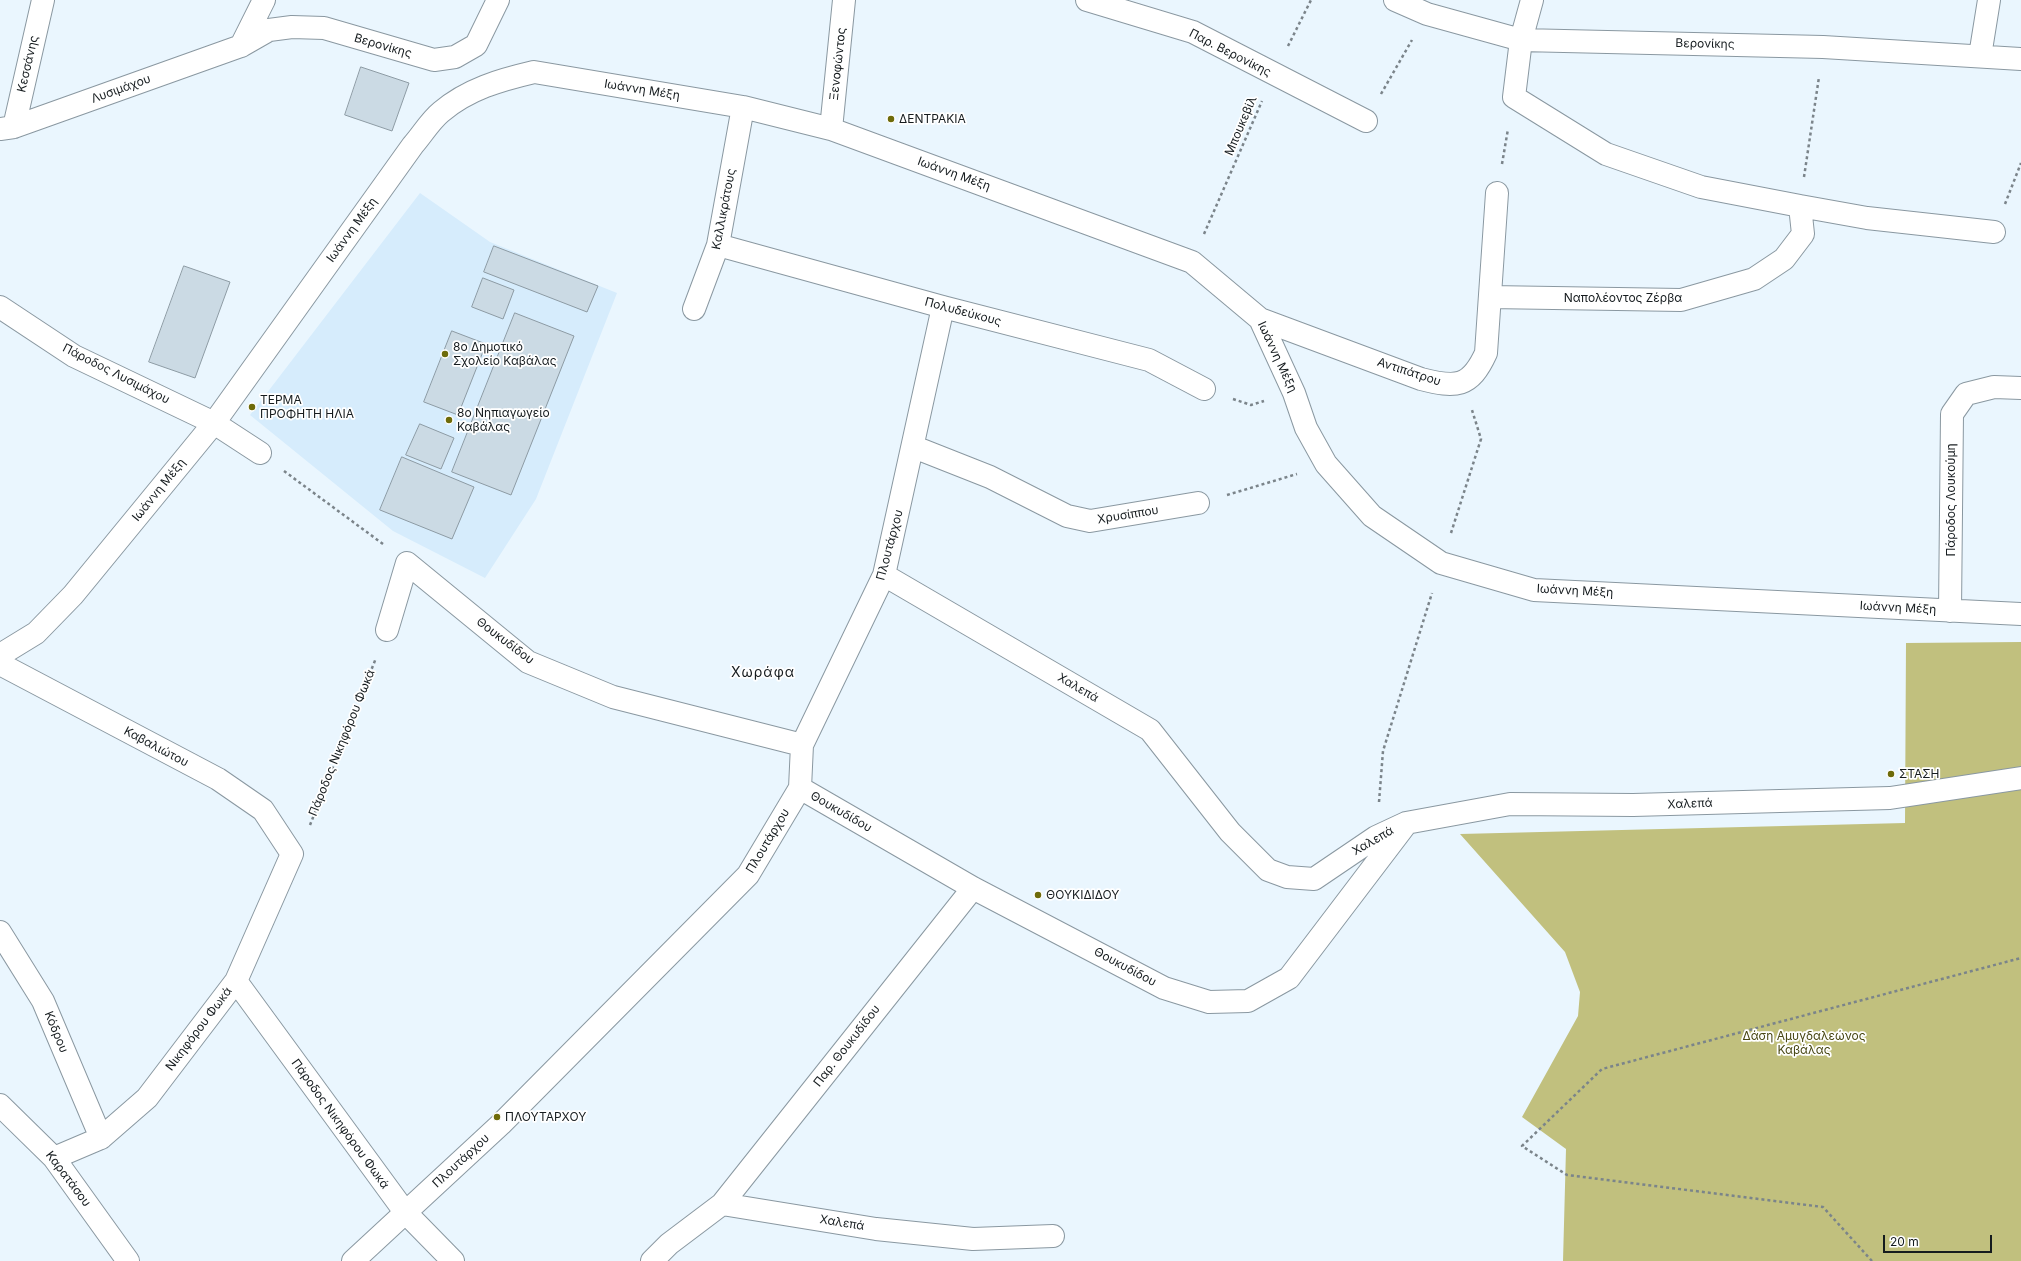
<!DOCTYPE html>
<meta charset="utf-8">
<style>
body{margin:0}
#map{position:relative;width:2021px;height:1261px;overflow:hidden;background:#eaf6fe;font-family:Inter,sans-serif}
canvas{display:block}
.scale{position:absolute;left:1883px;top:1235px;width:109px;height:18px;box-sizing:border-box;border:2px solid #151b1e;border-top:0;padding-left:5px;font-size:12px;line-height:14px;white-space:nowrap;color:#151b1e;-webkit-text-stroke:3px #fff;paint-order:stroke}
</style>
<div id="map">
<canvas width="2021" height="1261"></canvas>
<div class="scale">20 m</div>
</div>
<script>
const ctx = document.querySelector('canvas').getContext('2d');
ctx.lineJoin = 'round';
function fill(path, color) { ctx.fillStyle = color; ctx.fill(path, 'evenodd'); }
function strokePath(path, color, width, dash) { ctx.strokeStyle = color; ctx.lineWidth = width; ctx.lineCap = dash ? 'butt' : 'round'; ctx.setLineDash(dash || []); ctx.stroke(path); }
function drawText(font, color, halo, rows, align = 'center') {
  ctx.font = font + ' Inter,sans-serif'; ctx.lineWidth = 3.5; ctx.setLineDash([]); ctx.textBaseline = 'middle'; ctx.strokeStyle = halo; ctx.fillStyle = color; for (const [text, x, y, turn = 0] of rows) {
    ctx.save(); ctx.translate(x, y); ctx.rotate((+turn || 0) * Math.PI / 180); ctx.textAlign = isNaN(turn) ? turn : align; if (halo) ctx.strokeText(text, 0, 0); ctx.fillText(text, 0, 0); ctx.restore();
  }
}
fill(new Path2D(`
 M420,193L490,242L617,293L536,499L485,578L393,531L250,415Z`), '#d6ecfc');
fill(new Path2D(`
 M2021,642V1261H1563L1566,1149L1522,1117L1578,1016L1580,992L1565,952L1460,834L1905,823L1906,643Z`), '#c1c07e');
const building = new Path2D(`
 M361,67L409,83L392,131L345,115Z
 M494,246L598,286L587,312L484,272Z
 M184,266L230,282L195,378L149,362Z
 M483,278L514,290L503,319L472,307Z
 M515,313L574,336L511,495L452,472Z
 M452,331L486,344L458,415L424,402Z
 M420,424L454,438L441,469L406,455Z
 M402,457L474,487L452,539L380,510Z`);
fill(building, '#cbdae4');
strokePath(building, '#8d9ba4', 1);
const minor = new Path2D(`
 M1087,0L1193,32L1366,121
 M1395,0L1427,14L1521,40L1823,47L2021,59
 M241,46L264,0
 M1980,56L1989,0
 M14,127L43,0
 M0,129L14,127L241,46L269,30L292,27L324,28L434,60L455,57L476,45L498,0
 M831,129L844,0
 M1800,206L1867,218L1994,232
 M718,245L943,307L1149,360L1204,389
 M1490,297L1681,300L1754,279L1784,259L1803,234L1800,206L1701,187L1606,154L1514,97L1521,40L1532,0
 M0,307L74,356L214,423L260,453
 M694,309L718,245L743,107
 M1260,319L1421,379C1456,388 1470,388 1486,353L1497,193
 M914,447L990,477L1067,516L1090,521L1198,503
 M884,575L1150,730L1230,832L1268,870L1287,877L1314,879L1376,837L1406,823L1510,804L1633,805L1890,798L2021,778
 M1950,611L1952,414L1966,394L1994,387L2021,388
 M387,630L407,563L528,662L613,697L802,745
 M0,655L36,633L73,595L214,423L413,145C422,135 430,121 441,112C468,89 500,80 534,72L743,107L831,129L1192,262L1260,319L1294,393L1306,428L1326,464L1372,516L1441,563L1534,590L2021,614
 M0,664L218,779L263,810L292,854L236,981L147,1098L101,1138L54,1158
 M800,788L973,888L1164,988L1209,1002L1248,1001L1289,978L1406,824
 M0,932L43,1001L101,1138
 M236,981L405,1212L453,1261
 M0,1105L54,1158L128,1261
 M722,1204L973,888
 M353,1261L501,1124L748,875L800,788L802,745L884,575L943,307
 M652,1261L669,1244L722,1204L876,1229L973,1239L1053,1236`);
strokePath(minor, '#8a98a1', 24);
strokePath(new Path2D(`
 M1288,46L1311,0
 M1381,94L1412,40
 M1502,164L1508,129
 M1804,177L1819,77
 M2005,204L2021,163
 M1204,234L1262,101
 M1233,399L1251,405L1264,401
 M284,471L383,544
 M1227,495L1297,474
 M1451,533L1481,439L1472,410
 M1379,802L1383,751L1432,593
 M310,825L376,658
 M1872,1261L1823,1207L1567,1175L1522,1146L1602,1069L2021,958`), '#7b848a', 2.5, [3, 3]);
strokePath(minor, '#fff', 22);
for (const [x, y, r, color] of [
 [891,119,4,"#6e6b09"],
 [445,354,4,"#6e6b09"],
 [252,407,4,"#6e6b09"],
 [449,420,4,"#6e6b09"],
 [1891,774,4,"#6e6b09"],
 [1038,895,4,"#6e6b09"],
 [497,1117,4,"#6e6b09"]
]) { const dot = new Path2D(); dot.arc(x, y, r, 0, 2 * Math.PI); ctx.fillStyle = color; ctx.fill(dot); strokePath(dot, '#fff', 1.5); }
drawText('12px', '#151b1e', '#fff', [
 ["Βερονίκης",1705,44,1],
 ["Βερονίκης",383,46,16],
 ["Παρ. Βερονίκης",1230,53,27],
 ["Κεσσάνης",28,64,-77],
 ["Ξενοφώντος",838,64,-84],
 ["Λυσιμάχου",121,89,-20],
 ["Ιωάννη Μέξη",642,90,9],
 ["Μπουκεβίλ",1241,126,-67],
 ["Ιωάννη Μέξη",954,174,20],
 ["Καλλικράτους",724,209,-79],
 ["Ιωάννη Μέξη",352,230,-54],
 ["Ναπολέοντος Ζέρβα",1623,298],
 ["Πολυδεύκους",963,312,15],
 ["Ιωάννη Μέξη",1277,357,65],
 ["Αντιπάτρου",1409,372,18],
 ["Πάροδος Λυσιμάχου",116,374,27],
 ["Ιωάννη Μέξη",159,490,-51],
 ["Πάροδος Λουκούμη",1951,500,-90],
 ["Χρυσίππου",1128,515,-9],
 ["Πλουτάρχου",890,545,-75],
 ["Ιωάννη Μέξη",1575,591,3],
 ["Ιωάννη Μέξη",1898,608,3],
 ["Θουκυδίδου",505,641,37],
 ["Χαλεπά",1078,688,30],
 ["Πάροδος Νικηφόρου Φωκά",342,743,-68],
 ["Καβαλιώτου",156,747,28],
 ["Χαλεπά",1690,804,-2],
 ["Θουκυδίδου",841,812,30],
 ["Πλουτάρχου",768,841,-59],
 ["Χαλεπά",1373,841,-30],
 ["Θουκυδίδου",1125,967,28],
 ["Νικηφόρου Φωκά",199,1029,-53],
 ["Κόδρου",56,1032,68],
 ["Παρ. Θουκυδίδου",847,1046,-52],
 ["Πάροδος Νικηφόρου Φωκά",340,1124,54],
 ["Πλουτάρχου",461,1161,-43],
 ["Καρατάσου",68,1179,53],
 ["Χαλεπά",842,1223,9]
]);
drawText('12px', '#151b1e', '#fff', [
 ["ΔΕΝΤΡΑΚΙΑ",899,119],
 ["8ο Δημοτικό",453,347],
 ["Σχολείο Καβάλας",453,361],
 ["ΤΕΡΜΑ",260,400],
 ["ΠΡΟΦΗΤΗ ΗΛΙΑ",260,414],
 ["8ο Νηπιαγωγείο",457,413],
 ["Καβάλας",457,427],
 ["ΣΤΑΣΗ",1899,774],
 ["ΘΟΥΚΙΔΙΔΟΥ",1046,895],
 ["ΠΛΟΥΤΑΡΧΟΥ",505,1117]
], 'left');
drawText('12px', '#484714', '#fff', [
 ["Δάση Αμυγδαλεώνος",1804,1036],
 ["Καβάλας",1804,1050]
]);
ctx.letterSpacing = '1px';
drawText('14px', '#151b1e', '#fff', [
 ["Χωράφα",763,673]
]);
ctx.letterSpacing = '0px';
</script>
